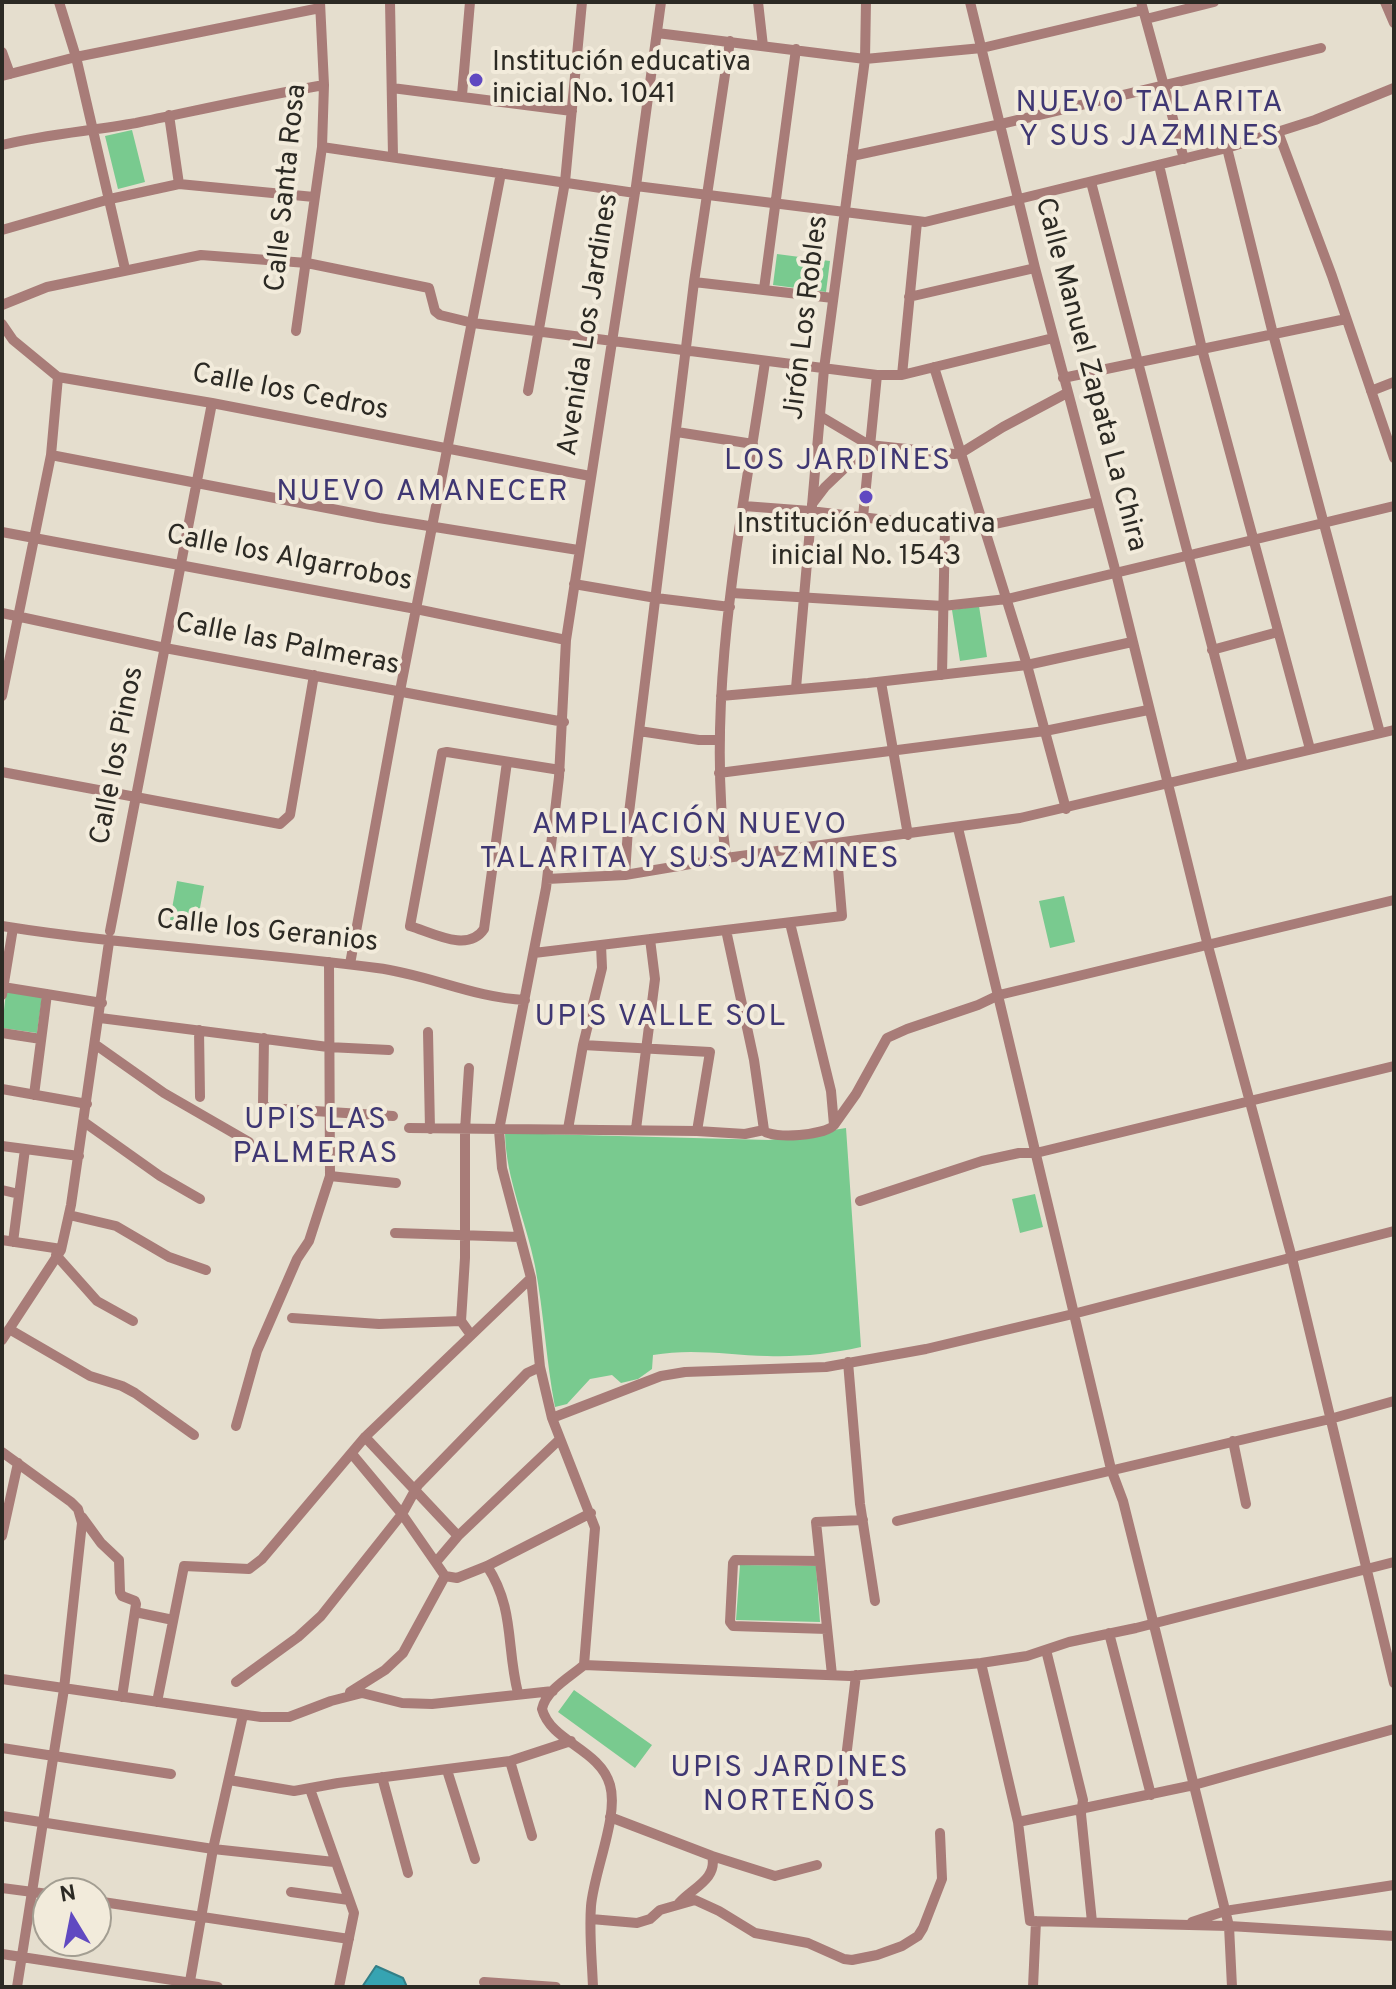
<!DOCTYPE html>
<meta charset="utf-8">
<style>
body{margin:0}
#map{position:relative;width:1396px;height:1989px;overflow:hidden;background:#e5dece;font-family:Overpass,sans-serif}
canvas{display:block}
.frame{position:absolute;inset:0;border:4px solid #2c2a24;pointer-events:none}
.north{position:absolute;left:32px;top:1877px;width:80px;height:80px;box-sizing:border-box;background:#f2ebdb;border:2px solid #a39e92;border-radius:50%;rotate:350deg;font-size:22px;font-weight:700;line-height:32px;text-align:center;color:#2c2a24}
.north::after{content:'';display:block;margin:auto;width:28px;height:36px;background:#6049c1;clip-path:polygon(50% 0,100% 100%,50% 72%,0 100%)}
</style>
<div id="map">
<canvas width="1396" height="1989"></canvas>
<div class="frame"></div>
<div class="north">N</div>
</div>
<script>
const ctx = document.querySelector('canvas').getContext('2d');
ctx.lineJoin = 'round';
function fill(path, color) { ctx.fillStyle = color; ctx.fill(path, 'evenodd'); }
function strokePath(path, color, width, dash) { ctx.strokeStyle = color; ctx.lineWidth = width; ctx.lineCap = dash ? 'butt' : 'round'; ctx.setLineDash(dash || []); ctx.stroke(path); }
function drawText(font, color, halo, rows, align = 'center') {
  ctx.font = font + ' Overpass,sans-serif'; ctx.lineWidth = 8; ctx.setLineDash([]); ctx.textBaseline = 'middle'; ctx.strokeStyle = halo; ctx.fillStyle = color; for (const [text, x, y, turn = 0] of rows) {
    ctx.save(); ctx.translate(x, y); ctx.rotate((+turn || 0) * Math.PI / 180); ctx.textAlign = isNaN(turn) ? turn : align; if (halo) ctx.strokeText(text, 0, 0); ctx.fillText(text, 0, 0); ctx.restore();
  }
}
fill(new Path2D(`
 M132,130L145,182L118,189L105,136Z
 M777,254L830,261L826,292L773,285Z
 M979,606L987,657L960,661L952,610Z
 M177,881L204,886L196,930L169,925Z
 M1064,896L1075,942L1050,948L1039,901Z
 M6,992L42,997L37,1033L2,1028Z
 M846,1128L861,1347C829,1354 800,1357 767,1356C729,1355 692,1348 653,1355L652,1369L638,1379L621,1383L612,1375L590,1379L567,1404L555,1407C546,1360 544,1313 535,1266C526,1220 506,1180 505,1133L769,1140Z
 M1035,1194L1043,1227L1020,1233L1012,1199Z
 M740,1565L816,1566L820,1622L736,1620Z
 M574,1690L652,1745L635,1768L558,1712Z`), '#79ca8f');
const water = new Path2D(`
 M376,1966L403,1978L407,1987H362Z`);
fill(water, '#36a4b2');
strokePath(water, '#337f87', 2);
strokePath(new Path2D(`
 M59,2L76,57L125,269
 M390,2L393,156
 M758,2L763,46
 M970,2L1035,268L1116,573L1208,946L1292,1258L1394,1683
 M1141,2L1184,159
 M1385,2L1394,23
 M1146,19L1214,2
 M657,33L865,59L982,48L1143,10
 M2,52L10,74
 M2,76L76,57L320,8
 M392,88L572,111
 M462,95L470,2
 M169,115L179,184
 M1278,132L1332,276L1394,458
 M2,145C46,134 91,131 136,123C199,110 261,96 324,85
 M322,147L635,193
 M1227,148L1273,334L1380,733
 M852,156L1001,124L1321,48
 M1159,165L1202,349L1310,749
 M1091,182L1243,765
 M636,186L925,222L1227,148L1315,120L1394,88
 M2,230L110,199L179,184L314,197
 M694,282L833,298
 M764,289L796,49
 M909,297L1035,268
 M2,305L47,287L201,255L307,263L429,288L435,311L440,315L473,323L877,375H902L1053,338
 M2,324L13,340L58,377L212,403L590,476
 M296,331L322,147L324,85L320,2
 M934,367L1027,665L1066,809
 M902,375L917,222
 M1063,378L1346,319
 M528,391L565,182L582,2
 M1371,391L1394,382
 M820,416L869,445L954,454L961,453L1003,427L1067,393
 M677,432L753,444
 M51,455L379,518L578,550
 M812,504L825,487L869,445
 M744,506L810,511L945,527L985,526L1097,502
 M863,517L877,375
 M2,532L416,609L566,640
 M574,584L656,598L730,607
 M732,593L943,606L1007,599L1394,506
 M2,613L165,648L564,722
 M1212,650L1278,632
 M942,675L945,527
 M881,682L908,835
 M796,688L824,369L865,59L866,2
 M2,696L51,455L58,377
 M721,696L868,683L1027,665L1132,642
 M639,731L699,740H720
 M507,762L484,929C468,953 433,933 410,926L442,753L447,752L560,770
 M2,772L280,824L290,815L314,675
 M719,773L1045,731L1148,710
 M958,828L1111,1469L1123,1501L1229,1926L1232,1987
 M726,858C705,692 741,526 765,362
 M625,875L629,813L694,282L730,41
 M547,879L625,875L726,858L1020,818L1394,730
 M2,926C126,946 252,951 377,968C427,974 474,998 525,1000
 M110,931L212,403
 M534,953L842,916L836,844
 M350,964L400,691L501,173
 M3,987L102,1003
 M2,995L13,928
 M100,1018L328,1047L389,1050
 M199,1030L200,1097
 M428,1032L430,1129
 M2,1033L41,1039
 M264,1038L263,1104L267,1108L393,1116
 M96,1045L164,1093L249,1142
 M469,1068L465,1130V1258L461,1321L471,1335
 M2,1089L87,1104
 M34,1095L47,994
 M84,1122L160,1176L200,1199
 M834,1125L856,1094L887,1038L907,1029L978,1005L999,995L1394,900
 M409,1128L697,1131L710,1052L583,1045
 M568,1129L583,1045L602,968L601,945
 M636,1129L655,979L650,939
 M762,1130C774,1140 826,1135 834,1125L831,1091L790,923
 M697,1131L745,1134L764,1130L754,1060L726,930
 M2,1146L79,1156
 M330,1176L396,1183
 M2,1190L19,1194
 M860,1201L982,1161L1019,1153H1036L1394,1066
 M69,1215L116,1226L169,1257L206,1270
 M395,1233L520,1237
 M2,1240L61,1249
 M13,1242L25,1149
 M56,1255L97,1301L133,1321
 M292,1318L379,1324L461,1321
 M9,1329L90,1376L122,1386L135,1393L194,1435
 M2,1340L61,1250L71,1205L109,942
 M848,1362L860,1504L875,1601
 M552,1418L661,1376L685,1372L826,1367L926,1349L1073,1314L1394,1231
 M236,1426L257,1351L297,1259L309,1241L330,1176L329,962
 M365,1437L458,1536
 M1233,1441L1246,1504
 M2,1452L71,1502L78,1509L82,1523L64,1689L17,1987
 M352,1454L402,1514L445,1576L457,1578L487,1566L591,1513
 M82,1517L101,1543L119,1560L120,1592L122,1596L135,1601L136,1604L122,1697
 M897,1521L1330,1419L1394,1401
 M2,1536L18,1463
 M820,1561L735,1560L733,1563L730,1622L733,1626L827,1629
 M436,1562L458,1536L559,1440
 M487,1566C515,1609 506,1646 518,1693
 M135,1612L173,1620
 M1109,1633L1151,1795
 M1046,1650L1083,1800L1081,1814L1092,1922
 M981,1663L1018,1822L1030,1921L1229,1926L1394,1936
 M584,1665L595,1528L552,1418L540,1367L531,1278L502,1168L499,1130L546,888L559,777L566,640L636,186L661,2
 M832,1675L816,1522L863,1520
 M2,1679L261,1717H289L331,1701L362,1693L402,1703L432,1704L553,1691
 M236,1682L298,1637L321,1616L402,1514L418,1485L527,1373L540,1367
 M350,1692L385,1670L403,1653L445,1576
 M157,1702L184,1566L249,1569L262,1559L365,1437L531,1278
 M2,1748L171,1774
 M510,1761L532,1836
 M447,1770L475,1859
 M382,1777L408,1873
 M229,1780L294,1791L338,1783L510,1761L571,1741
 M310,1789L354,1913L339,1987
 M842,1791L856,1675
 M2,1816L213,1849L334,1862
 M610,1817L712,1856L775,1876L817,1865
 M1018,1822L1194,1785L1394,1729
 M2,1888L48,1894
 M291,1892L349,1900
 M96,1901L349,1939
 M679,1903C692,1888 718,1879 712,1856
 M591,1919L637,1923L650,1919L660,1910L695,1900L719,1911L755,1933L808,1943L844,1959L852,1960L877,1955L902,1946L918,1936L923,1928L942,1879L940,1833
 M1192,1922L1225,1911L1394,1885
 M2,1954L218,1987
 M484,1982L556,1987
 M189,1987L213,1849L243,1715
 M593,1987C592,1961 589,1933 591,1906C594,1871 619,1816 610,1785C600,1749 551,1742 542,1709C546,1690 570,1677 584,1665L850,1676L981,1663L1027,1656L1069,1642L1136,1628L1394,1562
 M1033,1987L1036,1921`), '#a87c78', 10);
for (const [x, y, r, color] of [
 [476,80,8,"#6049c1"],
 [866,497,8,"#6049c1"]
]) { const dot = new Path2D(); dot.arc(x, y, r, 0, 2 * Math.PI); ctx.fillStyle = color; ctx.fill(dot); strokePath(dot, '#f2ebdb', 3); }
drawText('28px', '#2c2a24', '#f2ebdb', [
 ["Institución educativa",492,64],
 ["inicial No. 1041",492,96],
 ["Institución educativa",866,526,"center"],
 ["inicial No. 1543",866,558,"center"]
], 'left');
drawText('28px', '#2c2a24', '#f2ebdb', [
 ["Calle Santa Rosa",288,188,-84],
 ["Jirón Los Robles",808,318,-83],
 ["Avenida Los Jardines",590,325,-81],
 ["Calle Manuel Zapata La Chira",1089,375,75],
 ["Calle los Cedros",290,394,11],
 ["Calle los Algarrobos",289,560,11],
 ["Calle las Palmeras",287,646,11],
 ["Calle los Pinos",119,756,-79],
 ["Calle los Geranios",267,933,6]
]);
ctx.letterSpacing = '2px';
drawText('30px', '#3f3773', '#f2ebdb', [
 ["NUEVO TALARITA",1150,105],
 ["Y SUS JAZMINES",1150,139],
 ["LOS JARDINES",838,463],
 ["NUEVO AMANECER",423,494],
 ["AMPLIACIÓN NUEVO",690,827],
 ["TALARITA Y SUS JAZMINES",690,861],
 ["UPIS VALLE SOL",661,1019],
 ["UPIS LAS",316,1122],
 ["PALMERAS",316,1156],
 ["UPIS JARDINES",790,1770],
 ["NORTEÑOS",790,1804]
]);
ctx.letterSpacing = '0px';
</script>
